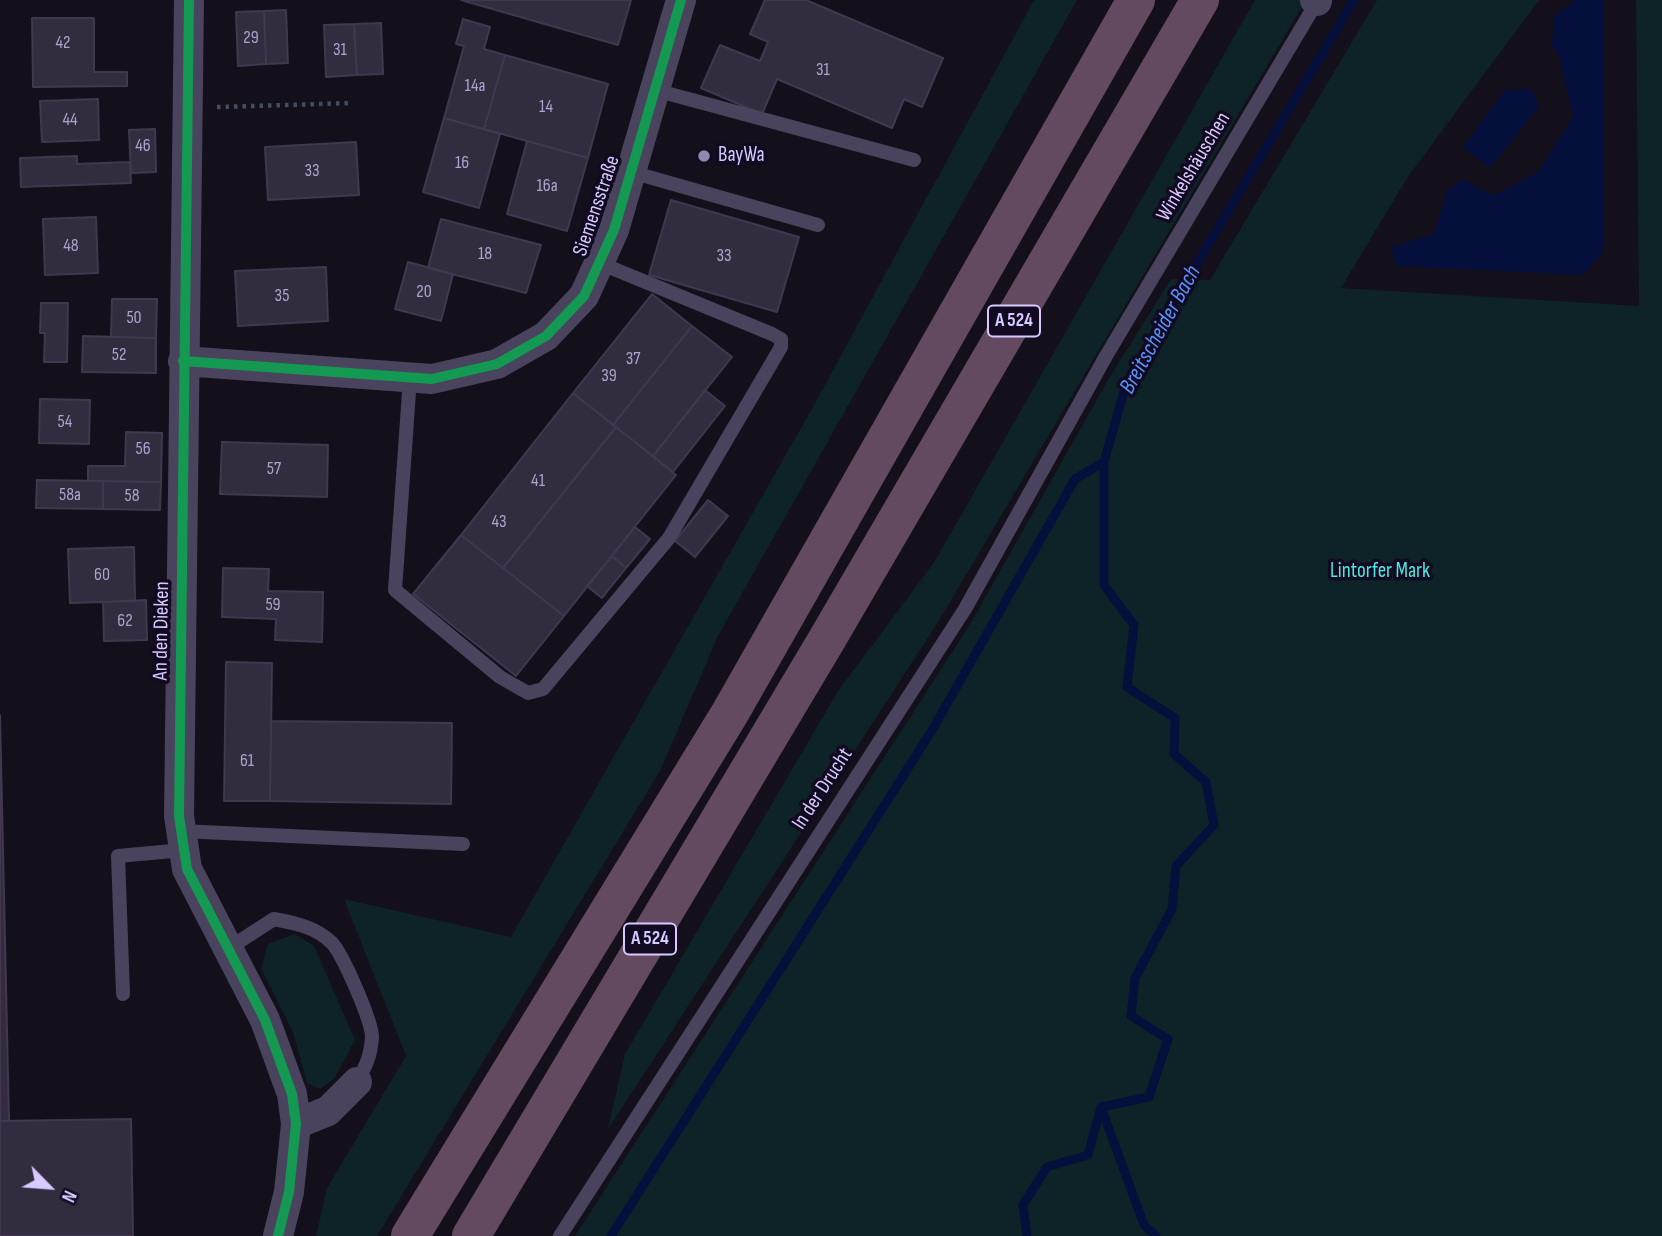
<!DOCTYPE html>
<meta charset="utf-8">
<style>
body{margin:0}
#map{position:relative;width:1662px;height:1236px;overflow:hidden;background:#130f1b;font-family:"Sofia Sans Condensed",sans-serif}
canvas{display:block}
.north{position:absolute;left:14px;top:1152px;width:70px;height:70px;-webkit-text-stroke:5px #120a20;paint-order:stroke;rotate:115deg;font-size:19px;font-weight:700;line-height:28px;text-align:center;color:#d9c9ff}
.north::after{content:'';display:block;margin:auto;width:24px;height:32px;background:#d9c9ff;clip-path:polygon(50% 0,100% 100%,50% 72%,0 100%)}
</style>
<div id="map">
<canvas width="1662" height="1236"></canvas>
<div class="north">N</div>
</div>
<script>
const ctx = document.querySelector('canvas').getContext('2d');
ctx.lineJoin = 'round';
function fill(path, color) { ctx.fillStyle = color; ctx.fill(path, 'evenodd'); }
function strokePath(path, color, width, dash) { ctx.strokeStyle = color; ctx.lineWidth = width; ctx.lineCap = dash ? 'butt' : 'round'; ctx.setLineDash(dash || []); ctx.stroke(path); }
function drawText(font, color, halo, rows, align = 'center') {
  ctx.font = font + ' "Sofia Sans Condensed",sans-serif'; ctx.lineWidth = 7; ctx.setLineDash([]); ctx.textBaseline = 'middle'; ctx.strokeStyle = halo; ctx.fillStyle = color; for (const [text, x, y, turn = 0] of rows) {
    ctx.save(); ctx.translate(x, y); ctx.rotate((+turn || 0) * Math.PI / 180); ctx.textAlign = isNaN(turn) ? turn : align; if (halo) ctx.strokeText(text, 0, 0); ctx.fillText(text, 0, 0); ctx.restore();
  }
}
fill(new Path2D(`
 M1034,0H1077L718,636L660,771L377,1236H316L327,1188L406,1056L344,899L511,937L813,407Z
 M1255,0H1306L937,624L608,1129L625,1054L838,691L935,561Z
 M1377,0H1539L1407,178L1341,288L1639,306L1636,0H1662V1236H575L969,626L1108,380L1171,279L1210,280Z
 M295,934L314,946L355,1040L334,1079L320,1089L307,1083L293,1032L261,968L268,944Z`), '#0e2328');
fill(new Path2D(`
 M1575,0H1603L1604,251L1584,275L1396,266L1391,247L1434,234L1447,191L1463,179L1493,196L1538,172L1573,117L1559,55L1552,47L1554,17Z
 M1532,89L1539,107L1490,168L1463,147L1505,90Z`), '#050f3c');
strokePath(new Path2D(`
 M1101,1107L1144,1225L1156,1236
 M611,1236L931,732L1075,479L1104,462
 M1027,1236L1023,1205L1047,1167L1088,1155L1101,1107L1149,1097L1168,1039L1131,1016L1135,978L1172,909L1176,866L1214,825L1206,782L1174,754L1175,718L1127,687L1134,625L1104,585V462L1127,381L1354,0`), '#050f3c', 9);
const building = new Path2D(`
 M461,0H631L618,45Z
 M765,0H806L943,58L922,107L904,99L892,128L777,79L762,114L701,88L720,45L760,61L768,42L750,34Z
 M286,10L288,63L266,64L264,11Z
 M264,11L266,64L238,66L236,12Z
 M32,18H94V72H127V86L33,87Z
 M463,19L490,27L484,49L505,55L484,129L444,118L464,46L456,44Z
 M381,23L383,74L357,75L354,24Z
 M354,24L357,75L326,77L324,25Z
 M505,55L608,84L588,158L484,129Z
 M98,99L99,140L42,142L40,101Z
 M444,118L500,134L479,208L423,192Z
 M155,129L156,172L131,173L129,130Z
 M527,141L588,158L567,231L507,214Z
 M356,142L359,195L268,200L265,147Z
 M77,156V164L130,162L131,183L21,187L20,158Z
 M671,200L799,237L777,312L649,275Z
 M96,217L98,273L45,275L43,219Z
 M441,219L541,245L526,293L428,268Z
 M408,262L453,274L441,321L395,309Z
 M326,267L328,321L238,326L235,271Z
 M652,294L692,326L613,425L573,393Z
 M112,299H157L156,338L111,337Z
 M41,303H68L67,362H44L45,333H40Z
 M692,326L732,357L653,456L613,425Z
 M83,336L156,338V373L82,372Z
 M705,390L725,406L673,472L653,456Z
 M573,393L616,427L503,568L461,535Z
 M40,399L90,400L89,444L39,443Z
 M616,427L676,475L564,616L503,568Z
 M126,432L162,433L161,482L88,481V466H125Z
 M222,442L328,445L327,497L220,494Z
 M37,480L103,481V509L36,508Z
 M103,481L161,482L160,510L103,509Z
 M708,500L728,516L695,557L675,541Z
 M635,527L650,539L626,568L612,556Z
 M461,535L564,616L516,676L413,594Z
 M134,547L135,601L70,603L68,549Z
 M612,556L626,568L602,598L587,586Z
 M223,568L269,569L268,591L323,592L322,642L275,640L276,619L222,617Z
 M146,600L147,640L104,641L103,602Z
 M226,662L272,663L270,801H224Z
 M0,715L9,1121H0Z
 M271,721L452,723L451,804L270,801Z
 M131,1119L133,1236H0V1121Z`);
fill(building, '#322c3e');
strokePath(building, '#413850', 2);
strokePath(new Path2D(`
 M217,107L352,103`), '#434d5f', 4.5, [3.5, 5]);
strokePath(new Path2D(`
 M655,90L914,160
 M631,172L818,225
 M410,378L395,590L500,677L528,693L543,689L669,538L781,347V339L772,334L597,262
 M181,831L463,844
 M226,950L274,919C295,923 316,927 332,943C343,955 372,1021 372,1037C371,1055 366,1066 357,1082
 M123,994L118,856L184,850
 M560,1236L965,609L1106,356L1318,0`), '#49435d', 14);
strokePath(new Path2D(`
 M189,0L179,816L187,869L265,1020L292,1094L296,1124L289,1192L278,1236
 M1315,0L1317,1
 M183,361L432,379L497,364L546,336L584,296L614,230L681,0
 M296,1124L328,1111L357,1082`), '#49435d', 30);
strokePath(new Path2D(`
 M410,1236L730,713L1136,0
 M471,1236L826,641L1200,0`), '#644a61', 38);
strokePath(new Path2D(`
 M189,0L179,816L187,869L265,1020L292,1094L296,1124L289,1192L278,1236
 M183,361L432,379L497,364L546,336L584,296L614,230L681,0`), '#139951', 10);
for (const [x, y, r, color] of [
 [704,156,7,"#9488af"]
]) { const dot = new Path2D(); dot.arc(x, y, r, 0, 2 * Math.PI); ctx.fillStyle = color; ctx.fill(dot); strokePath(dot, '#120a20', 2.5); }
drawText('18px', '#afa2cf', null, [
 ["29",251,38],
 ["42",63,43],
 ["31",340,50],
 ["31",823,70],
 ["14a",475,86],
 ["14",546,107],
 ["44",70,120],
 ["46",143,146],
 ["16",462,163],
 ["33",312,171],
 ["16a",547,186],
 ["48",71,246],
 ["18",485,254],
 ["33",724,256],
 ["20",424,292],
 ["35",282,296],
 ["50",134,318],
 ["52",119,355],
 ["37",633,359],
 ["39",609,376],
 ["54",65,422],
 ["56",143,449],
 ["57",274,469],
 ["41",538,481],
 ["58a",70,495],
 ["58",132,496],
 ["43",499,522],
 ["60",102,575],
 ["59",273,605],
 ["62",125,621],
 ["61",247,761]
]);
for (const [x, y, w] of [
 [1014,321,52],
 [650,939,52]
]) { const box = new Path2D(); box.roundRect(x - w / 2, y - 15.5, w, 31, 5); ctx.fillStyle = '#120a20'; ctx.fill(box); strokePath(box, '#d9c9ff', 2); }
drawText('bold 19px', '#d9c9ff', null, [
 ["A 524",1014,321],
 ["A 524",650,939]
]);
drawText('21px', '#d9c9ff', '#120a20', [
 ["BayWa",718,156]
], 'left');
drawText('21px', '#d9c9ff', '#120a20', [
 ["Winkelshäuschen",1194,167,-59],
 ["Siemensstraße",597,206,-71],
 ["An den Dieken",162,631,-89],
 ["In der Drucht",823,789,-57]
]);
drawText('21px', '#4aeae0', '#120a20', [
 ["Lintorfer Mark",1380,572]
]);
drawText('italic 23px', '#5792ff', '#120a20', [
 ["Breitscheider Bach",1161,330,-61]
]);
</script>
